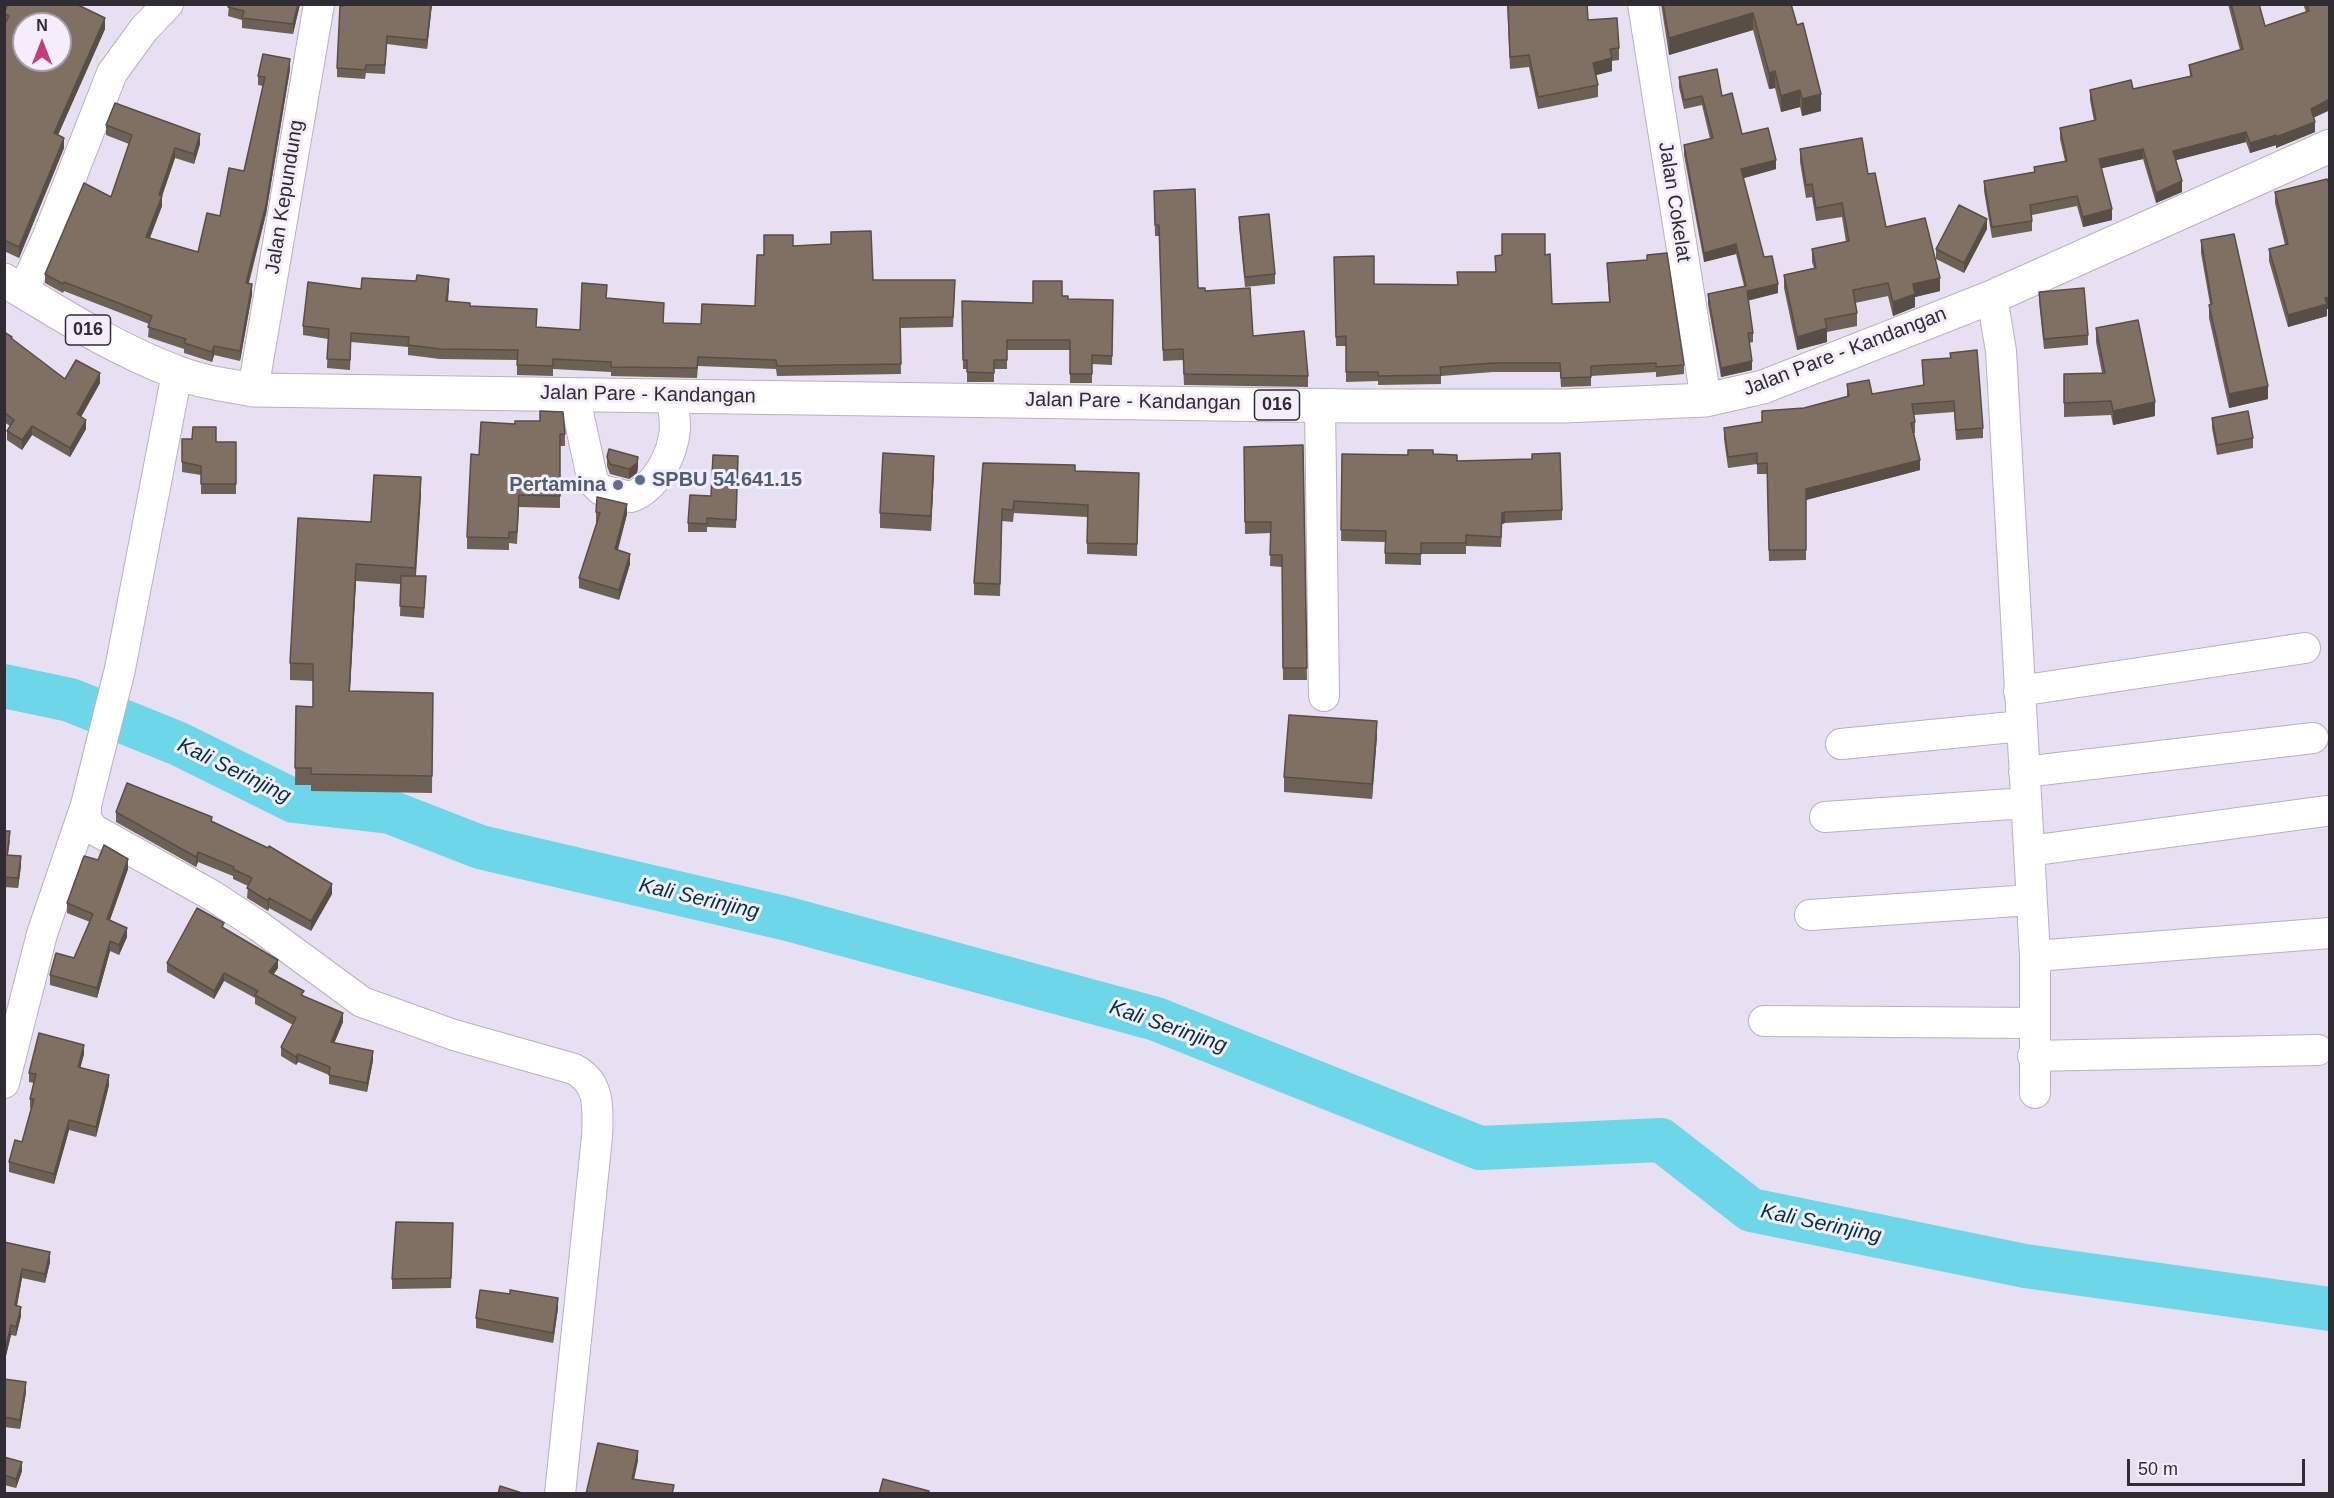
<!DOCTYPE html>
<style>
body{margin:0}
#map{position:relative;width:2334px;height:1498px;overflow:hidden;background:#e7dff2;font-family:Arial,sans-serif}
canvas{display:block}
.frame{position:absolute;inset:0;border:6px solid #2f2c33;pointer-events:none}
.north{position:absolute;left:12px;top:12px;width:60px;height:60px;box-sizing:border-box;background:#f3edfc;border:2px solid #a5a0ac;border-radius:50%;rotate:0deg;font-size:16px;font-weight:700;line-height:24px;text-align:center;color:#2f2c33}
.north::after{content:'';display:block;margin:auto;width:21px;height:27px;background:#c43d7c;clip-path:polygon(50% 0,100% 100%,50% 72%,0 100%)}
.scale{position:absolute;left:2127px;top:1459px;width:178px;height:27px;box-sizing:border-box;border:3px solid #2f2c33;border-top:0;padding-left:8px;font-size:18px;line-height:21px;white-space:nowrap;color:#2f2c33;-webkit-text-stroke:4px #f3edfc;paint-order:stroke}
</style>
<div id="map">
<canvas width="2334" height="1498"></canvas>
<div class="frame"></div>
<div class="north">N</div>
<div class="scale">50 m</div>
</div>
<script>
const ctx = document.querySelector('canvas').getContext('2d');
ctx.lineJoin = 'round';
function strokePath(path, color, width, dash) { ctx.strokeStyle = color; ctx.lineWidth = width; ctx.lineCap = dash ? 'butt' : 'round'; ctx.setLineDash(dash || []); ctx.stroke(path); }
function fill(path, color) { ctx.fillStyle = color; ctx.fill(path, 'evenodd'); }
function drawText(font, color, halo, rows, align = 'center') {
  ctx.font = font + ' Arial,sans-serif'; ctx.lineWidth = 6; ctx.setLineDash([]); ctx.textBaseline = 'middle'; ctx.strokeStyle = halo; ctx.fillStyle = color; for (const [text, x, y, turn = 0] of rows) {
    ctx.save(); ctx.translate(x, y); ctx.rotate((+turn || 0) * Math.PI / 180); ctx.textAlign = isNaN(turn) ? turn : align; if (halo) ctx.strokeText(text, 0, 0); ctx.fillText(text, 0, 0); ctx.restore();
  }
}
strokePath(new Path2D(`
 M4,686L70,700L179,744L294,801L390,812L480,847L788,919L1156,1019L1480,1148L1661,1140L1751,1210L2025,1266L2330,1309`), '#6ed6e9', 44);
const minor = new Path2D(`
 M1643,4L1706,400
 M23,291L48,236L112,73L144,29L168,4
 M1992,297L2001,351L2035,956V1093
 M177,373L120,669L86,805V819L93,829L213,896L260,927L362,1002L454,1035L574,1069C601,1083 598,1110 597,1137L560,1494
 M253,390L319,4
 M574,394L593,482L601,490L631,497C656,488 673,454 675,429C675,418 673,406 673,396
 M1320,405L1324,696
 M2019,691L2305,648
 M1841,744L2022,726
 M2024,772L2313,738
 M1825,817L2026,803
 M2029,851L2326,811
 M1810,915L2031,900
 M2035,956L2330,933
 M1764,1021L2035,1023
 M2033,1056L2318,1050
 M4,1083L42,934L86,805`);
const major = new Path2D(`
 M4,280C60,314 115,349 176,372C200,382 227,385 253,390L1354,406H1565L1706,400L1763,387L1992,297L2330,146`);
strokePath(minor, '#b9b1c3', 32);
strokePath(major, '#b9b1c3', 35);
strokePath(minor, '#fff', 30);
strokePath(major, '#fff', 33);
fill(new Path2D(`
 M229,4H300L293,34L242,28V20L228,16Z
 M432,4L427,49L387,44L385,74L366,73L365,79L337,77V68L343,6Z
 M1507,4H1587L1588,20L1619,48V60L1612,61V71L1596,75L1598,85V97L1538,109L1529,67L1510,69Z
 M1661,4H1791L1821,111L1802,116L1800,107L1781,112L1775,88L1769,89L1753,30L1669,55Z
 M2228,4H2259L2265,26L2306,12L2303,4H2330V110L2314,117L2315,132L2276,148V145L2250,153L2246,142L2176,160L2182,192L2156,203L2143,159L2101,168L2112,220L2083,227L2077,206L2032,215V231L1992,238L1984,191V181L2034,172V167L2065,161L2060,139V128L2094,121L2090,100V90L2133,89L2190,76L2189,65L2240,50Z
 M4,13L105,29L58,135L64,148L19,258L4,251Z
 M290,69L266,214L249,283L252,294L240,361L214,355L212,362L184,353V349L148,337L149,324L64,291L63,293L45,283V274L111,197L129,144L106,135V125L200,144L194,164L175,158L162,196V206L150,238L198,252L220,216L244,171L263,86L258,85V76Z
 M1679,77L1722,96L1742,134L1776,169L1743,178L1764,257L1778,293L1748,300L1753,333V342L1749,343L1752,370L1721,377L1708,304V294L1744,286L1736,254L1704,262L1684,155V145L1710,139L1702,105L1684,109L1679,87Z
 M1800,149L1868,174L1886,227L1940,291L1915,297V307L1893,316L1888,296L1855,303L1857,313V326L1827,332V342L1797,350L1784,288V275L1814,268L1812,262V249L1846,242L1842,217L1816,221L1812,197L1806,198L1800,162Z
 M2330,186V308L2327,309V316L2288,327L2269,261V249L2285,245L2275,203V192Z
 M1154,191L1198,288L1205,291L1253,336L1308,376V387L1184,385L1183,360L1163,361L1159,236H1155Z
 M1239,217L1275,274V284L1245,287L1239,227Z
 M1987,229L1964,273L1936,259V249Z
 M2201,240L2268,399L2229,408L2209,318V305L2210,304L2201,253Z
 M793,246L873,280L955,290L953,327L900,328L901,374L777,376L776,369L698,366L697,378L611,376V372L553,369V376L517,375V360L440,359L408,355V347L351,342L350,370L327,368L328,339L303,335V326L361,289L416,281L449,288L448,302L470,306L536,327L580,330L607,298L664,313L663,323L701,324L755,306L764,255Z
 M1545,255L1552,304L1609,302L1607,263L1647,260V255L1684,365V374L1656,377V372L1591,376V386L1561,387L1560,372H1493L1441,376V384L1378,385V381L1346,382V346H1336L1334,257L1374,284L1458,285Z
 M2039,292L2088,335V345L2044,349L2039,302Z
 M1062,296L1068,299L1113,300L1112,365L1092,364V383H1070V350H1007V369H994V382H967V369H963L962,301L1033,303Z
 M2096,328L2155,416L2113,425L2111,415L2064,417V374L2102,373L2096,342Z
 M4,332L12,339L65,379L100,383L81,417L86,429L70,457L32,435L22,450L7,440V431L10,426L4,422Z
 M1922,360L1983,428V438L1956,440L1954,412L1914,415L1915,422V433H1914L1920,470L1806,500V560L1769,561L1767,474H1757V464L1728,468L1724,439V428L1762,422V411L1804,408L1847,397V384L1872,394L1923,385Z
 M2212,418L2253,438V448L2217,455L2212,428Z
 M481,422L565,434V446H560V508L519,507L517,544L509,543V550L467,549V537L479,455Z
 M182,439L216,442H236V494H201V475L182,472Z
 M1303,445L1307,680H1283L1282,567L1270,566L1271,533L1245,534L1244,447Z
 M1342,454L1408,455L1433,454L1457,461L1562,510V520L1505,523L1502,524L1501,547L1466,546V554H1421V565L1385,564V542L1341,541Z
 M738,456L736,528L707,527V532H688V523L711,496Z
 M607,457L638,467L637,473L629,479L610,474L607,466Z
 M983,463L1075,471L1139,473L1137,556L1087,554V517L1014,513L1013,522L1002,521L1000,596L974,595V583Z
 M934,471L931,531L880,528V513Z
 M421,494L416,576H426L424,618L400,616L401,584L356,581L350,691L433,693L432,793L311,791V785H295L296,706L313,707V681L290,680V663L371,522Z
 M596,512L627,514L618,550L630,564L619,600L579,588V578L597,522H596Z
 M1377,736L1372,799L1284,792V777Z
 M116,812L212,821L332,894L311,931L269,908L268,911L247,898L248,886L233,879V876L198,862L196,867L116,822Z
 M4,831L10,841L8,855L21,866L18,888L4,887Z
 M128,869L110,920L127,937L119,955L110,951L97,998L50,985V975L74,958L90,922L67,913V903Z
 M224,928L278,968L273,974L304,996L343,1022L334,1043L373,1060L367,1092L329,1084V1075L298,1062L296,1065L281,1056V1047L293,1025L255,1004V998L224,981L214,999L167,972V963Z
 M84,1054L80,1068L109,1085L96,1137L69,1130L54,1184L9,1172V1162L22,1142L31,1108H30V1099L34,1083L29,1082V1073Z
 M453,1223L451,1288L392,1289V1279Z
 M4,1242L50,1262L45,1283L22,1278L17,1306L21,1316L16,1336L11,1335L4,1364Z
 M558,1308L553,1343L476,1328V1318Z
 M4,1379L26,1392L20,1429L4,1427Z
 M4,1457L22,1471L16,1488L4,1485Z`), '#6d6055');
fill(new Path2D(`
 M298,4H300L293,34V24Z
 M431,4H432L427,49V40Z
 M1753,13V30L1669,55V38Z
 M105,18V29L54,144V133Z
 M1612,58V71L1593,76V63Z
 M290,59V69L266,214L246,292V283Z
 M1775,71V88L1769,89V73Z
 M1800,90V107L1781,112V96Z
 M1821,94V111L1802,116V99Z
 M2330,99V110L2311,119V109Z
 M2315,122V132L2276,148V137Z
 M2246,132V142L2173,161V151Z
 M200,134V144L194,164V154Z
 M2276,135V145L2250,153V143Z
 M64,138V148L19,258V247Z
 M175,148V158L162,196V206L146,247V237L159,195Z
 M2143,149V159L2099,169V159Z
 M1776,160V169L1741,179V169Z
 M2182,181V192L2156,203V193Z
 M2112,209V220L2083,227V217Z
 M1987,219V229L1964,273V263Z
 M1736,244V254L1704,262V253Z
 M1940,278V291L1915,297V307L1893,316V302L1913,284Z
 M449,279V288L446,311V301Z
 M252,284V294L240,361V351Z
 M1778,284V293L1747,301V291Z
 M2330,297V308L2327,309V316L2288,327V315L2325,298Z
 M1827,328V342L1797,350V337Z
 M214,346V355L212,362V352Z
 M1752,361V370L1721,377V368Z
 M100,373V383L77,424V414Z
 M2268,386V399L2229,408V394Z
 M2155,402V416L2113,425V411Z
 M86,420V429L70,457V448Z
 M32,426V435L22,450V440Z
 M934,456V471L931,531V516Z
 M638,457V467L637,473L629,479V469Z
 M1920,460V470L1806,500V489Z
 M421,477V494L415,585V568Z
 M627,504V514L615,559V549Z
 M1505,512V523L1502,524L1501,547L1502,513Z
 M630,554V564L619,600V590Z
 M356,564V581L349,708V691Z
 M1377,721V736L1372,799V784Z
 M198,852V862L196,867V857Z
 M21,856V866L18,888V878Z
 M128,859V869L107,928V919Z
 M332,884V894L311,931V921Z
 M269,898V908L268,911V901Z
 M127,928V937L119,955V945Z
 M110,941V951L97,998V988Z
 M278,960V968L269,981V972Z
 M224,973V981L214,999V991Z
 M343,1013V1022L331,1051V1042Z
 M84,1045V1054L78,1077V1067Z
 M373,1051V1060L367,1092V1083Z
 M298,1054V1062L296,1065V1057Z
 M109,1075V1085L96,1137V1127Z
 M69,1120V1130L54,1184V1174Z
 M50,1252V1262L45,1283V1274Z
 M22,1269V1278L15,1315V1305Z
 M558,1298V1308L553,1343V1333Z
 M21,1307V1316L16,1336V1327Z
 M11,1325V1335L4,1364V1355Z
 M26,1382V1392L20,1429V1420Z
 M638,1451V1461L632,1489V1479Z
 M22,1462V1471L16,1488V1479Z`), '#594e45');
const building = new Path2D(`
 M8,4H76L105,18L54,133L64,138L19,247L4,240V26L9,16L4,13ZM24,24H60V60H24Z
 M229,4H298L293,24L242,18L244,11L228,7Z
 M344,4H431L427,40L387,36L385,65H366L365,70L337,68L340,6H343Z
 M1508,4H1587L1588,20L1617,18L1619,48L1610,49L1612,58L1593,63L1598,85L1538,97L1529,55L1510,57Z
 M1663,4H1791L1797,25L1803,23L1821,94L1802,99L1800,90L1781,96L1775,71L1769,73L1753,13L1669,38Z
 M2231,4H2259L2265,26L2309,11L2307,4H2330V99L2311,109L2315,122L2276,137V135L2250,143L2246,132L2173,151L2182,181L2156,193L2143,149L2099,159L2112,209L2083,217L2077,196L2030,205L2032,221L1992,227L1984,181L2035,172L2034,167L2067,161L2060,128L2096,120L2090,90L2131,80L2133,89L2192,76L2189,65L2243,49Z
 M263,54L290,59L266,205L246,283L252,284L240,351L214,346L212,352L184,343L186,339L148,327L152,316L64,282L63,284L45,274L84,183L111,197L132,135L106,125L115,103L200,134L194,154L175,148L159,195L162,196L146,237L198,252L207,213L220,216L229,168L244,171L265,77L258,76Z
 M1717,69L1722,96L1732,93L1742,134L1768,128L1776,160L1741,169L1764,257L1772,256L1778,284L1747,291L1753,333H1748L1752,361L1721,368L1708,294L1746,286L1736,244L1704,253L1684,145L1713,138L1702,96L1684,100L1679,77Z
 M1862,138L1868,174L1875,173L1886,227L1925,218L1940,278L1913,284L1915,294L1893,302L1888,283L1853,290L1857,313L1825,319L1827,328L1797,337L1784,275L1816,268L1812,249L1849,241L1842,203L1816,208L1812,184L1806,185L1800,149Z
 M2327,179L2330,186V297L2325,298L2327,304L2288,315L2269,249L2288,244L2275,192Z
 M1195,189L1198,288H1205V291L1250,288L1253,336L1304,331L1308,376L1184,374L1183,349L1163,350L1159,225H1155L1154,191Z
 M1959,205L1987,219L1964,263L1936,249Z
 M1269,214L1275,274L1245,277L1239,217Z
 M871,231L873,280H955L953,317L900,318L901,364L777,366L776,360L698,357L697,368L611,367V362L553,359V366L517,365L518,350L440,349L408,345L409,337L351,333L350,360L327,359L329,329L303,326L308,282L361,289L362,278L416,281L417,275L449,279L446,301L470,303V306L537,309L536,327L580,330L582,283L607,285L606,298L664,303L663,323L701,324L702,304L755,306L757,255H764V235H793V246L831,244V232Z
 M1502,234H1545V255L1550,254L1552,304L1610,302L1607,263L1647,260V255L1667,253L1684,365L1656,367V363L1591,366V377L1561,378L1560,363H1493L1440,367L1441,375L1378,376V372H1346V336L1336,337L1334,257L1374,256V284L1458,285L1457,272H1496L1495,256L1502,255Z
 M2234,234L2268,386L2229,394L2209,305L2212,304L2201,240Z
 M1033,281H1062V296H1068V299L1113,300L1112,356L1092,355V374H1070V340H1007V360H994V373L967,372V360H963L962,301L1033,303Z
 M2084,288L2088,335L2044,339L2039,292Z
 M2138,320L2155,402L2113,411L2111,401L2064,403V374L2105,373L2096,328Z
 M4,332L12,337L11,338L65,379L76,360L100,373L77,414L86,420L70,448L32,426L22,440L7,431L14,420L4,412Z
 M1977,350L1983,428L1956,430L1954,401L1912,404L1915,422L1911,423L1920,460L1806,489V550H1769L1767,463L1757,464V453L1728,457L1724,428L1762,422V411L1804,408L1849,396L1847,384L1869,380L1872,394L1924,385L1922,360L1951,358L1950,353Z
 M540,411L563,412L565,434H560V496L519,495L517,532H509V538L467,537L471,454L479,455L481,422L515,424V421H540Z
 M2248,411L2253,438L2217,445L2212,418Z
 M193,427H216V442H236V484H201V466L182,462V439H192Z
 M1303,445L1307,668H1283L1282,555H1270L1271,522H1245L1244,447Z
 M609,449L638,457L637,463L629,469L610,464L607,457Z
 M1408,450H1433V454L1457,455V461L1532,459V454L1560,453L1562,510L1505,512L1502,513L1501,537L1466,535V543H1421V554L1385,553L1386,531L1341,530L1342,454L1408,455Z
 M883,453L934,456L931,516L880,513Z
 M713,455L738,456L736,520L707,518V524L688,523L690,495L711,496Z
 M983,463L1075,465V471L1139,473L1137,544L1087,543L1088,505L1014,501L1013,510L1002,509L1000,584L974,583Z
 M374,475L421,477L415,568L356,564L349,691L433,693L432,776L311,774V768H295L296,706L313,707V664L290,663L298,518L371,522Z
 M597,497L627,504L615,549L630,554L619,590L579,578L600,513L596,512Z
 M401,576H426L424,608L400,606Z
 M1289,715L1377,721L1372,784L1284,777Z
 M127,783L212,817L211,821L268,848L269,846L332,884L311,921L269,898L268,901L247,888L252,878L233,869L234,867L198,852L196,857L116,812Z
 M4,831H10L7,855L21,856L18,878L4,877Z
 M104,845L128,859L107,919L127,928L119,945L110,941L97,988L50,975L56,953L74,958L93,914L67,903L84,856L98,860Z
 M197,908L224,923L222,927L278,960L269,972L304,991L301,995L343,1013L331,1042L373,1051L367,1083L329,1075L330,1067L298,1054L296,1057L281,1047L296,1018L255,995L258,991L224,973L214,991L167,963Z
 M39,1033L84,1045L78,1067L109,1075L96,1127L69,1120L54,1174L9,1162L15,1140L22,1142L34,1099H30L36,1074L29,1073Z
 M396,1222L453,1223L451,1278L392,1279Z
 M4,1242L50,1252L45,1274L22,1269L15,1305L21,1307L16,1327L11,1325L4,1355Z
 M480,1290L510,1294V1290L558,1298L553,1333L476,1318Z
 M4,1379L26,1382L20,1420L4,1417Z
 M598,1443L638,1451L632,1479L674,1485L672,1494H586Z
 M4,1457L22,1462L16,1479L4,1475Z
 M883,1479L929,1491V1494H879Z
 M500,1486L525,1494H498Z`);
fill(building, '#7f7063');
strokePath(building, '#594e45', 1.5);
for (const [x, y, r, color] of [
 [640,480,6,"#5c6f8a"],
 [618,485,6,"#5c6f8a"]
]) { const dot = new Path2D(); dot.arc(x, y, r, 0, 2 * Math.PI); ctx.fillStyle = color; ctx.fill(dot); strokePath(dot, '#f3edfc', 2); }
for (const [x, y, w] of [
 [88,330,45],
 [1277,405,45]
]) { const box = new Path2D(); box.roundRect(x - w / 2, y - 15, w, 30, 4.5); ctx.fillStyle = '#f3edfc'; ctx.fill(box); strokePath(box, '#2f2c33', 1.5); }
drawText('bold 18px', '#2f2c33', null, [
 ["016",88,330],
 ["016",1277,405]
]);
drawText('20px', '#2f2c33', '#f3edfc', [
 ["Jalan Kepundung",285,197,-81],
 ["Jalan Cokelat",1674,202,81],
 ["Jalan Pare - Kandangan",1845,352,-21],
 ["Jalan Pare - Kandangan",648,395,1],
 ["Jalan Pare - Kandangan",1133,402,1]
]);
drawText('bold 20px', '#4e5e75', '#f3edfc', [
 ["SPBU 54.641.15",652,480],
 ["Pertamina",606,485,"right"]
], 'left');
drawText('italic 21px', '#01353d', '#f3edfc', [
 ["Kali Serinjing",234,771,26],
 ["Kali Serinjing",699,899,13],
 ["Kali Serinjing",1168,1027,19],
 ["Kali Serinjing",1821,1224,12]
]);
</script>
